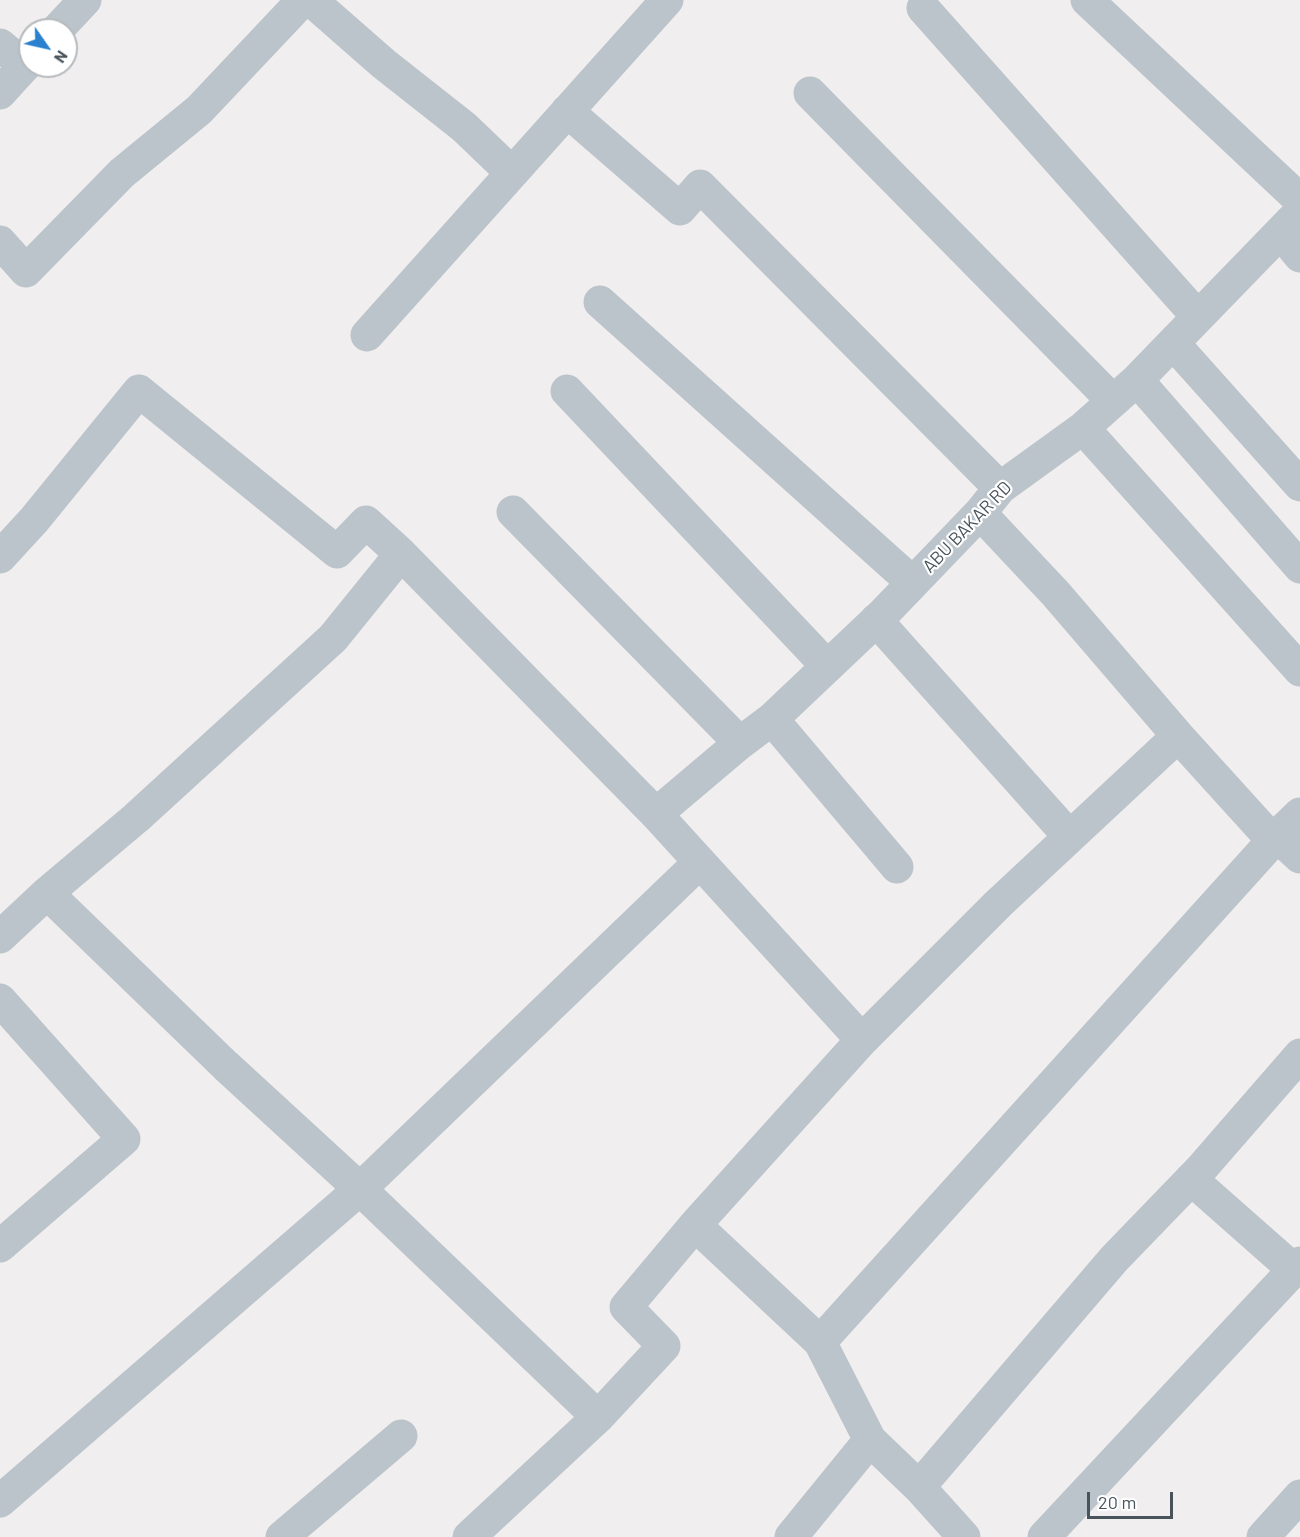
<!DOCTYPE html>
<style>
body{margin:0}
#map{position:relative;width:1300px;height:1537px;overflow:hidden;background:#f0eeee;font-family:Barlow,sans-serif}
canvas{display:block}
.north{position:absolute;left:18px;top:18px;width:60px;height:60px;box-sizing:border-box;background:#fff;border:2px solid #b6babd;border-radius:50%;rotate:124deg;font-size:16px;font-weight:700;line-height:24px;text-align:center;color:#48535a}
.north::after{content:'';display:block;margin:auto;width:21px;height:27px;background:#2b81ce;clip-path:polygon(50% 0,100% 100%,50% 72%,0 100%)}
.scale{position:absolute;left:1087px;top:1492px;width:86px;height:27px;box-sizing:border-box;border:3px solid #48535a;border-top:0;padding-left:8px;font-size:18px;line-height:21px;white-space:nowrap;color:#48535a;-webkit-text-stroke:4px #fff;paint-order:stroke}
</style>
<div id="map">
<canvas width="1300" height="1537"></canvas>
<div class="north">N</div>
<div class="scale">20 m</div>
</div>
<script>
const ctx = document.querySelector('canvas').getContext('2d');
ctx.lineJoin = 'round';
function strokePath(path, color, width, dash) { ctx.strokeStyle = color; ctx.lineWidth = width; ctx.lineCap = dash ? 'butt' : 'round'; ctx.setLineDash(dash || []); ctx.stroke(path); }
function drawText(font, color, halo, rows, align = 'center') {
  ctx.font = font + ' Barlow,sans-serif'; ctx.lineWidth = 4.5; ctx.setLineDash([]); ctx.textBaseline = 'middle'; ctx.strokeStyle = halo; ctx.fillStyle = color; for (const [text, x, y, turn = 0] of rows) {
    ctx.save(); ctx.translate(x, y); ctx.rotate((+turn || 0) * Math.PI / 180); ctx.textAlign = isNaN(turn) ? turn : align; if (halo) ctx.strokeText(text, 0, 0); ctx.fillText(text, 0, 0); ctx.restore();
  }
}
strokePath(new Path2D(`
 M311,0L384,64L464,127L512,173
 M1087,0L1300,200
 M923,8L1198,317
 M57,30L85,0
 M0,45L25,66
 M0,93L30,60
 M810,93L1113,401
 M567,111L680,209L700,186L1000,488
 M1281,233L1300,256
 M0,242L26,271L122,173L199,110L303,0
 M600,302L913,583
 M367,335L667,0
 M1173,343L1300,485
 M1137,380L1300,567
 M567,391L827,666
 M1083,428L1300,670
 M513,512L740,743
 M980,513L1056,594L1178,736L1266,833L1277,836L1300,857
 M0,557L34,520L139,391L337,552L366,522L401,554L656,814L862,1040
 M876,620L1069,836
 M772,719L897,867
 M656,814L740,743L772,719L884,613L980,513L1000,488L1083,428L1137,380L1300,212
 M47,893L136,818L333,638L401,554
 M0,937L47,893L226,1066L360,1189L598,1417
 M0,1000L124,1139L0,1246
 M1191,1179L1294,1270
 M695,1225L862,1040L999,903L1178,736
 M820,1342L1277,836L1300,814
 M870,1440L919,1487L964,1537
 M919,1487L1114,1259L1200,1170L1300,1055
 M0,1501L360,1189L699,863
 M282,1537L401,1436
 M469,1537L598,1417L664,1346L626,1307L695,1225L820,1342L870,1440L791,1537
 M1044,1537L1300,1263
 M1263,1537L1300,1496`), '#bbc4ca', 33);
drawText('18px', '#48535a', '#fff', [
 ["ABU BAKAR RD",967,527,-46]
]);
</script>
